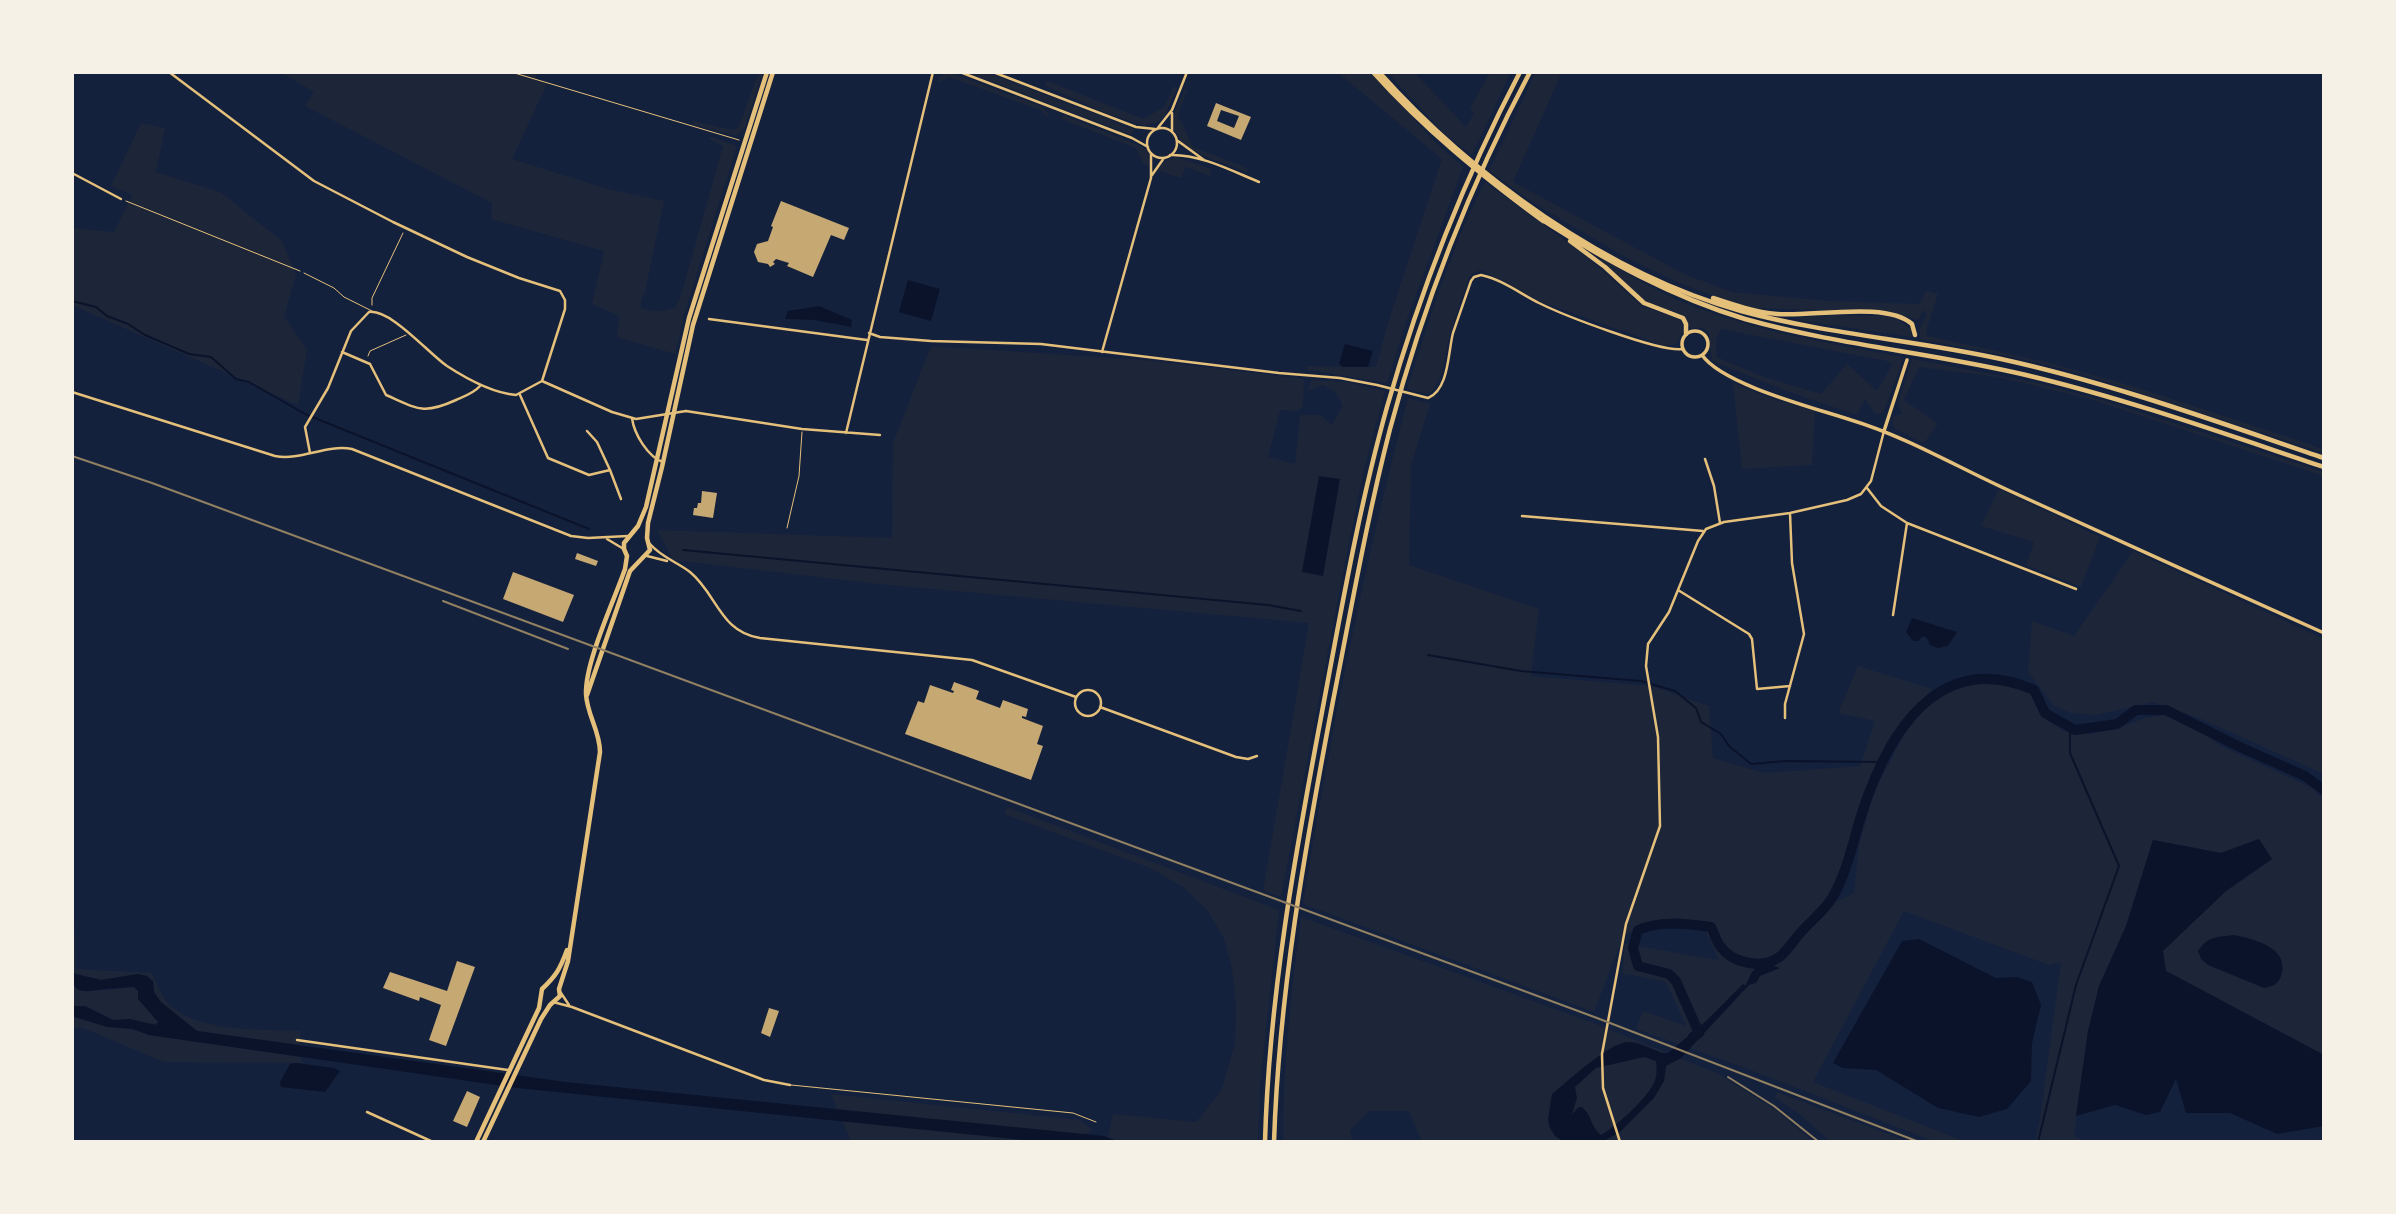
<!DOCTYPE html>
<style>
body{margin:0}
#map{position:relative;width:2396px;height:1214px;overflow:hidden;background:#14213d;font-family:Cabin,sans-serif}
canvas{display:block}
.frame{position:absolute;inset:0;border:74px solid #f6f1e7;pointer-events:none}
</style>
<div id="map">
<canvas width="2396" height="1214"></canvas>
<div class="frame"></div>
</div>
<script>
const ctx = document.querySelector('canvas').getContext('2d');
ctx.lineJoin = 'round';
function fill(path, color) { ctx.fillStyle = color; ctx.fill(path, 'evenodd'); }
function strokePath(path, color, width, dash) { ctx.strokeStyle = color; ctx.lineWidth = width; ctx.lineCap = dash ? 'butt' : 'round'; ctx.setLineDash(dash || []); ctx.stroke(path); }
fill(new Path2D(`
 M280,72H538L535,78L547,84L512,159L608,189L664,201L645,292L641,301V308C654,312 664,312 676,307L682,292L723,146L709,139L711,137L735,145L736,149L684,315L675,354L617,337L619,316L592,304L604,251L491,219L492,203L305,106L314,92Z
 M759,72H763L745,127L737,136L693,125V121L733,130L739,126Z
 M948,72L1043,107L1051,118L1044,115L1043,111L949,77L938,83L939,77Z
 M967,72H986L1134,129L1131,135Z
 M1337,72H1371L1435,142L1463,167L1406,322L1387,383L1309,370L1305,366L1376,367L1387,326L1442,159Z
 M1387,72H1414L1466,127L1474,113L1470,108L1490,72H1511L1472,155L1444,134Z
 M1536,72H1562L1513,182L1684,274L1732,292L1829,301L1919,304L1926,291L1938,294L1926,331L1928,336L2046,362L2129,385L2306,443L2324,450V453L2078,373L2017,358L1920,339V329L1927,314L1923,310L1918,320L1890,312L1752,308L1711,295L1679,283L1627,258L1535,204L1489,171Z
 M1045,80L1143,119L1164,107L1174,86L1177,88L1165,115L1159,121L1146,126L1105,113L1046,86Z
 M1185,89L1187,90L1178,115L1193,147L1247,168V172C1225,163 1171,151 1173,120C1174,110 1181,98 1185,89Z
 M1064,115L1140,146L1147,150L1150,166L1143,164L1136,148L1061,119Z
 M141,123L165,128L156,172L220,192L282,241L296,275L284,316L307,350L298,405L72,305V228L114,232L132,195L111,186Z
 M1176,157L1211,169L1210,176L1185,167L1181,178L1156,170L1167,160Z
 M1485,182L1586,256L1643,307L1677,318L1681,322L1683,331L1677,344L1665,346L1539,301L1481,270L1472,274L1469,278C1462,299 1453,321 1448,343C1444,360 1443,385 1427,394L1407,389C1430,320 1451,247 1485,182Z
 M1596,255C1622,271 1648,286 1675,299C1748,330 1826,343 1903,357L1899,372L1883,413L1876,415L1865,399L1857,415L1789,392L1712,361L1709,333L1704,328H1690C1685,308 1665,312 1650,304C1633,295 1607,269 1596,255ZM1721,329L1887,361L1892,365L1877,391L1847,364L1821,394L1761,376L1717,357L1716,340Z
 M1827,315L1886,316L1897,319L1911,329L1912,337L1797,320L1800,317Z
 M931,346L1144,360L1304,379L1303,407L1297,411L1280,410L1268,457L1295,464L1300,415H1321L1332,425L1343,405L1334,391L1323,385L1308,391L1311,380L1345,382L1385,391L1365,465L1347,552L1281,897L1263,891L1309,623L878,584L673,560L657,530L892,538L893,443Z
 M1912,359L2033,382L2102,400L2324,472V476L2090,399L1998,377L1919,367L1904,400L1938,424L1924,443L1895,429L1892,423L1894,416L1902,414L1898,403Z
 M1733,383L1773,399L1815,411L1812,465L1742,469Z
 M1408,398L1430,404L1411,465L1409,565L1539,609L1531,676L1651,686L1709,706L1713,758L1764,773L1860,766L1875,721L1838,713L1858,666L1932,689L1886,744L1836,902L1854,893L1859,845L1875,790L1905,733L1931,700L1964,683L2013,684L2031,693L2047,720L2063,731L2090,734L2116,729L2145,718L2164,715L2192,725L2221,746L2310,787L2324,800V1055L2166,971L2162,951L2226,891L2272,859L2258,839L2221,853L2153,840L2126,926L2099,986L2088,1031L2074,1136L2088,1142H2035L2040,1119L2061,962L2049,965L1904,911L1813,1082L1966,1142H1935L1743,1067L1636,1029L1643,1011L1686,1026L1666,982L1622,973L1625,944L1719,960L1703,926L1672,923L1624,934L1594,1012L1303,904C1330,735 1364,565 1408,398Z
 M1999,489L2100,537L2081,587L2026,565L2034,542L1981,526Z
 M2133,551L2324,639V774L2201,719L2153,702L2096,715L2071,713L2054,706L2028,672L2032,621L2074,636Z
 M1007,807L1279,910L1260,1086L1258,1142H1119L1108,1137L1113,1114L1196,1122L1221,1091L1235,1044L1236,1007L1232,968L1224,938L1207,910L1183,887L1150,868L1004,814Z
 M72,858L76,969L152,973C156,981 159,991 164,998C187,1033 262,1029 300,1031L301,1045L197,1031L161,1003L154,992L153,981L138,974L101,980L72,973Z
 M1301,917L1591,1022L1719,1074L1777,1111L1814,1142H1422L1409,1111H1369L1350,1131L1353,1142H1283C1283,1067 1291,992 1301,917Z
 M72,982C84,997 115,988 134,987L138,991V999L158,1020V1023L150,1024L130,1019L113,1020L85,1006H72Z
 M72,1016C96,1026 124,1025 149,1035L301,1057L302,1063L164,1062L83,1028H72Z
 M1777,1092L1909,1142H1831L1802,1116L1775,1098Z
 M831,1094L1080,1120L1093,1130L1071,1142H851Z`), '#1d2539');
fill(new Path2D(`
 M908,280L940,289L931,321L899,312Z
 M819,306L852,320L851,327L815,320L785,319L788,311Z
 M1345,344L1373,351L1368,367H1343L1339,364Z
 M1319,476L1340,479L1323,576L1302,572Z
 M1912,618L1957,632L1948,646L1938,648L1930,645L1927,638L1923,636L1918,641H1913L1906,632Z
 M2259,839L2272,859L2226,891L2163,951L2166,971L2324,1055V1126L2277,1134L2230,1113H2186L2176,1079L2160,1112L2146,1115L2115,1105L2076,1116L2088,1031L2099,986L2126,926L2153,840L2221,853Z
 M2234,935C2254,939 2291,948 2281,976C2278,985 2272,986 2264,988L2208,965L2201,959L2198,951C2208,936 2217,937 2234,935Z
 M1919,939L1996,978L2017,977L2032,982L2041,1005L2032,1043L2031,1081L2007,1109L1979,1117L1938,1108L1876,1070L1843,1068L1833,1063L1902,941Z
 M1762,961L1780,968L1760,976L1756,983L1749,985L1681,1058L1666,1066L1664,1081L1654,1098L1620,1132L1602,1142H1564L1555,1136L1549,1126L1548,1119L1552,1094C1567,1082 1611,1040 1630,1042C1641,1043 1652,1049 1662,1053H1668L1706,1021L1743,984L1745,986L1752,972ZM1644,1057L1656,1061C1657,1068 1657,1077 1654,1083C1647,1098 1616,1127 1601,1135C1591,1128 1592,1115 1582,1107H1579L1572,1114L1577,1098L1575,1087L1596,1068Z
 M72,973L101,980L138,974L147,976L153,981L154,992L161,1002L197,1031L566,1082L1104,1136L1119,1142H1043L517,1088L149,1035L133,1029L107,1027L72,1016V1006H85L113,1020L130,1019L156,1025L158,1022L138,999V991L134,987C124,988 114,988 105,989C87,991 72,997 72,973Z
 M296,1063L334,1068L340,1071L325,1092L281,1087L280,1082L290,1064Z`), '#0b132b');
strokePath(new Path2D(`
 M72,301L96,307L107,316L128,324L145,335L189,354L211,357L236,379L249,382L305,414L589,529
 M683,550L1268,605L1301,611
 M1428,655L1521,671L1641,681L1675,691L1696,708L1701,722L1721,734L1729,746L1751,764L1785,761L1884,762
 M2038,1142L2076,985L2119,866L2070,753V727`), '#0b132b', 2);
strokePath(new Path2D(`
 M1693,1037L1699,1033L1676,981L1669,974L1638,966L1633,948L1638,930C1662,920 1686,924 1711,927C1714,932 1716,941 1720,946C1732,963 1760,969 1778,958C1787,952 1795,938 1803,930C1812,920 1825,910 1832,898C1851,866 1855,827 1869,793C1897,718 1948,652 2034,690L2045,713L2075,730L2117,724L2136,710H2166L2240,747L2305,776L2324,790`), '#0b132b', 10);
fill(new Path2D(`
 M1216,103L1251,117L1241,140L1207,126ZM1221,110L1239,116L1234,128L1217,121Z
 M781,201L849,228L844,240L831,235L813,277L787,266L789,263L776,259L773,262L775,264L770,267L768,264L758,262L754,252L757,244L768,241L773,227L771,226Z
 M702,491L717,493L713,518L693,515L694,508H697L698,503H701Z
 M577,553L598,561L596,566L575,559Z
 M513,572L574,595L563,622L503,599Z
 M954,682L979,691L976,699L1000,708L1003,700L1028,709L1026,717L1022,716V718L1043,726L1037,744L1043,746L1031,780L905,734L918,701L924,703L930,685L953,693L954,691L951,690Z
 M457,961L475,967L446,1046L429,1040L441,1005L420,997L419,1001L383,988L390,972L447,991Z
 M769,1008L779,1011L770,1037L761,1033Z
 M467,1091L480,1097L467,1127L453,1121Z`), '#c6a872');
strokePath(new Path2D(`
 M511,72L739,140
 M126,201L300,271
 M372,305V298L403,233
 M368,356L370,351L406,335`), '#e5c07b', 1);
strokePath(new Path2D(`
 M304,273L334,288L344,297L372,311
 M787,528L799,476L802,432
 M791,1085L1073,1113L1096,1122`), '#e5c07b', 1);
strokePath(new Path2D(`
 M169,72L314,181L393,222L467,257L519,278L560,291L565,300V309L542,381
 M960,72L1132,138L1148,147
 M993,72L1136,127L1155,129
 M1172,113V131
 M1147 143a15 15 0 1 1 30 0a15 15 0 1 1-30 0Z
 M1157,129L1172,110L1187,72
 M1178,141L1204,160
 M1170,155C1200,154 1232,171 1259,182
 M72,173L121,199
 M1152,175L1164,158
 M709,319L867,340
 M869,333L880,337L931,341L1041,344L1279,373L1340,378L1377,385L1428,398C1449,390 1448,352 1453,333C1459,316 1465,298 1471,281L1474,277L1481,275C1501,279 1521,294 1539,303C1563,315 1661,353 1683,349
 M342,352L370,364L386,395C418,409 423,415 456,400C465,396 474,393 480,386
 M1102,352L1151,178V153
 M542,381L612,412L636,419L686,411L802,429L880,435
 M72,392L275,456C301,461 326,444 352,449L571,536L588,538L628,536
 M520,395L548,458L589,475L610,470L597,442L587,431
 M632,418C634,434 648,457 663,462
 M846,433L933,72
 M310,453L305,427L328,388L351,331L369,312C391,309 428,353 447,366C467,379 492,393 516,395L542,381
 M1705,459L1714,486L1720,523
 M610,470L621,499
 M1867,488L1881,506L1907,523L1893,615
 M1522,516L1703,531
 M1907,523L2076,589
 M607,539L622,548
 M650,544C661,557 677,562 690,572C717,594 720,632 760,638L972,660L1076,697
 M647,556L667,561
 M1678,590L1749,634L1752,639L1757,689L1790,686
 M1075 703a13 13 0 1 1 26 0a13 13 0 1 1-26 0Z
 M1100,707L1236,757L1248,759L1257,756
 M1785,718V704L1804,634L1792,563L1790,513
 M561,993L569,1005
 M553,1002L572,1007L764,1080L790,1085
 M297,1040L508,1070
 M367,1112L433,1142
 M1620,1142L1603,1088L1602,1054L1626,924L1660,826L1658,737L1646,666L1648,644L1669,612L1698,541L1706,529L1724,522L1790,513L1847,500L1861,494L1871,481L1884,431`), '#e5c07b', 2.5);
strokePath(new Path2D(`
 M1682 344a13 13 0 1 1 26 0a13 13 0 1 1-26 0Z
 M1702,355C1723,385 1815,408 1851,420C1907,437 1957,467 2010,491C2115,539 2219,586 2324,633
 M1884,431L1907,360`), '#e5c07b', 3.5);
strokePath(new Path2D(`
 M587,695L630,571L650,550L647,538L648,523L662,467L693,325L773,72
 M476,1142L539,1008L542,989C556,976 560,969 567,950
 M483,1142L541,1019L550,1005L560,996L559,989L568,961L600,752C600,731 587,715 586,694C585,662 614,601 625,569L627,556L624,549V543L638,526L646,507L689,318L767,72`), '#e5c07b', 4.5);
strokePath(new Path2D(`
 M1373,72C1424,129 1482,176 1543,221
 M1379,72C1471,175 1607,274 1741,311C1826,334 1915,340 2001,359C2111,383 2218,422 2324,458
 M1541,219C1605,260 1672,297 1745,319C1837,345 1933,353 2026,375C2127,399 2225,434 2324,467
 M1570,241L1605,267L1644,303L1683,318L1686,324V334
 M1713,298C1734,305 1755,312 1777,314C1812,317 1886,301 1912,324L1915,335`), '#e5c07b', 4.5);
strokePath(new Path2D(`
 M1265,1142C1269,997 1295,855 1322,712C1341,611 1359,507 1387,407C1420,291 1464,179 1520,72
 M1274,1142C1279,993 1305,848 1333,701C1351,610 1367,518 1390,429C1423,305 1470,185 1530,72`), '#e5c07b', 4.5);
strokePath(new Path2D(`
 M72,456L152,483L1597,1018L1919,1142
 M443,601L568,649
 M1728,1077L1774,1106L1819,1142`), '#918062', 2);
</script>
